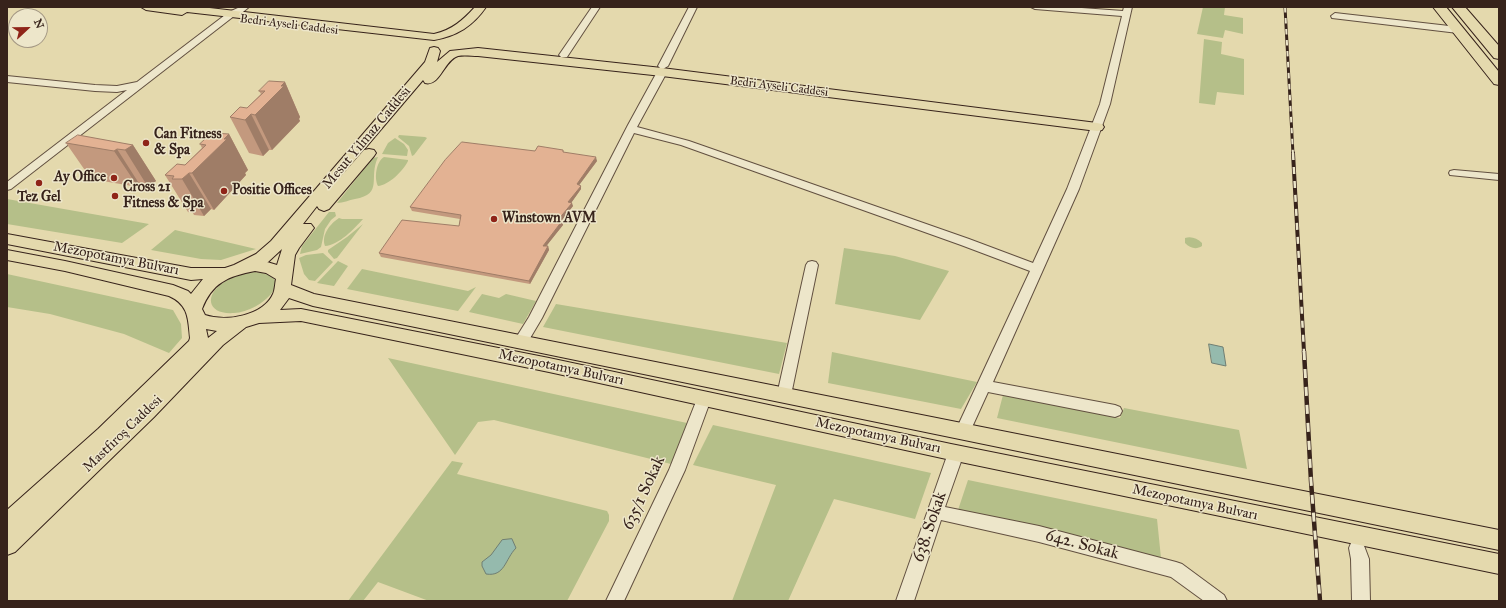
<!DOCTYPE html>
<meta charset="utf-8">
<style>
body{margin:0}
#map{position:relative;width:1506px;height:608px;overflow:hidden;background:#e4d9ad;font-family:"IM FELL Great Primer",serif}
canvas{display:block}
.frame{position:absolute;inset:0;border:8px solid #37231b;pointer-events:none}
.north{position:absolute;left:8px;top:8px;width:40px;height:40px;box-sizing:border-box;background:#ede6ca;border:1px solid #a49884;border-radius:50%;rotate:68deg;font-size:11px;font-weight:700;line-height:16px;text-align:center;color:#37231b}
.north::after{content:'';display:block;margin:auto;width:14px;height:18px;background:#8f2418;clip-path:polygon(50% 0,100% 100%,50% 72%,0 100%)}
</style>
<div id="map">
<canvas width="1506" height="608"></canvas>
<div class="frame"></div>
<div class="north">N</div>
</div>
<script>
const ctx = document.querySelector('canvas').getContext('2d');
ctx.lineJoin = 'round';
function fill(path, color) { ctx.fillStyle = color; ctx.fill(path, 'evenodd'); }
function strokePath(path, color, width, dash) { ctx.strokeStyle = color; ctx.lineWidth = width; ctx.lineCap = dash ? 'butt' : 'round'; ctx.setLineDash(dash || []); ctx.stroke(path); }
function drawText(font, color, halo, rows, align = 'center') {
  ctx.font = font + ' "IM FELL Great Primer",serif'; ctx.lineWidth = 3; ctx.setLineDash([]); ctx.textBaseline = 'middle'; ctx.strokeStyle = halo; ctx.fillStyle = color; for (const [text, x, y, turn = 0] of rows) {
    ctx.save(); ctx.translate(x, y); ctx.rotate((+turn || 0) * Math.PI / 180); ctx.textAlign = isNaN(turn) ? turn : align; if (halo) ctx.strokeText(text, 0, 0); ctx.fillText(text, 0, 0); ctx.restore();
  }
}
fill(new Path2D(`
 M1203,7H1225L1224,15L1243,18V34L1225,30L1223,38L1197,34Z
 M1204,39L1222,42L1221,54L1244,59V95L1217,92L1215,105L1199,103Z
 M399,135L425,137L427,138L414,155L412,156L409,146L398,137Z
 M395,138L404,144L408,150L407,156L382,154L388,143Z
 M378,157C368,178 384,194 355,199C349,200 343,203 337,203L373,158Z
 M384,157L408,160V161C403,171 389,185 378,186C374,178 376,162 384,157Z
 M7,199L149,224L122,243L7,224Z
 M329,212H335L336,216L331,220L325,229L321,247L317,250L300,254L302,246Z
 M339,218L342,219H363C354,229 339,245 325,246C321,235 330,224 339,218Z
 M363,224L337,258L334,259L328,252V250L347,237Z
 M175,230L256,249L221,260L201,259L151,250Z
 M1185,238C1191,236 1197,238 1202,243V246C1196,250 1190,248 1185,243Z
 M844,248L895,256L949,271L920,320L835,304Z
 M323,253L333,262L315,281L309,280L304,274L299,258L306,255Z
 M338,261L348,266L334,286L317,283Z
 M362,269L468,291L476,287L458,311L347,289Z
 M253,272C301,274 262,312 234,313C208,315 203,296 224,282C233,276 243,274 253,272Z
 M7,274L173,310L181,324L182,338L169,353L124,334L50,314L7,307Z
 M482,294L499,298L506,294L536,301L523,324L469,312Z
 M556,304L787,343L779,374L543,327Z
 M832,352L977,382L961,409L828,383Z
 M388,358L687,423L671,464L494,420L478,422L455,455Z
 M1003,395L1120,418L1124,408L1239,430L1247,469L997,418Z
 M713,425L931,473L915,519L834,499L788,601H732L776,485L693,465Z
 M452,461L463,463L457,474L607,511L609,515V521L567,601H429L378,582L363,601H348Z
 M968,480L1157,519L1161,558L958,510Z`), '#b5bf89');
const water = new Path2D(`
 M1209,344L1223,347L1226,366L1212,363Z
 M512,539L516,548C505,559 505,577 486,574L482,566V562L491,555L502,540Z`);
fill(water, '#95baad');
strokePath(water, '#6f7e73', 1);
const minor = new Path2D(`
 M240,7H249L238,16H234L11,189L7,190V182L127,90L117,92L95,91L7,82V76L95,85L117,86L137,82L229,12Z
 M592,7H600L567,57H561L559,55Z
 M689,7H697L668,66L663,69L660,68L658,66Z
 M1031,7H1068L1123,11L1124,7H1132L1110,104L1079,189L993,382L1115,405L1120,407L1122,411L1120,415L1115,417L988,392L968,436L963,438L958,436L955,432L1030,271L961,245L681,145L634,133L542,318L526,345L521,346L516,345L514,341L529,317L628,125L657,72L662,69L667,72L637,127L689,141L969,239L1033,263L1067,189L1100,104L1122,16L1035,9Z
 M1335,13L1458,27L1462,30L1458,33L1332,18L1331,16Z
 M1454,170L1499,174V180L1450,175L1449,173L1450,171Z
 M812,261L816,262L818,265L791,395L789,399L784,401L779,399L777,395L806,265L808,262Z
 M704,393L709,395L711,399L685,470L624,601H606L669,470L697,399L699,395Z
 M956,447L961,448L964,453L945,507L1039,526L1176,562L1182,564L1224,595L1227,601H1204L1171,577L1039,542L941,520L914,601H896L948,453L951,448Z
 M1357,540L1363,543L1369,559L1370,601H1352L1351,559L1349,548L1351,543Z`);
const major = new Path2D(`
 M141,7H201L434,34C452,30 463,20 475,7H486C473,26 457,36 434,40L187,12L182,15L146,10Z
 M434,47L438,48L440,51L437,62L450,51L478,48L662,68L1097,123L1102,124L1104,127L1102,130L1097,131L662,76L478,56C472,56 464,55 458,56C444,60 440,87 425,83L423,80L337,181L364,150L369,149L374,150L376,153L374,156L329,209L324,211L319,209L317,206L303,224H311L314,228L299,248L295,255L291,285L314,294L1499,530V550L313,306L289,298L280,310L301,309L549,358L951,444L1499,554V574L951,460L549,372L301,321L259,323L246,327L223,345L154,417L15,552L7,555V510L98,429L189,341L190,338C188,319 189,305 169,296L65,271L7,260V250L65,261L173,285L188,291L191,294L203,279L191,280L7,244V234L191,268H225L234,265L256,254L271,241L425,62L430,48ZM282,249L277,265L267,262H268ZM255,271L266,273L276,279C275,283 275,290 273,294C263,316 226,322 205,315L202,309C212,283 228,276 255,271ZM206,329L217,331L208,338Z`);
const highway = new Path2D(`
 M1433,7H1446L1499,72V85L1494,84Z
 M1452,7H1465L1499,46V59L1494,58Z`);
strokePath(minor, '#625040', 2);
strokePath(major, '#37231b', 2);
strokePath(highway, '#37231b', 2);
fill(minor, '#ede6ca');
fill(major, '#e4d9ad');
fill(highway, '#e4d9ad');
const railFar2 = new Path2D(`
 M1285,7L1293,154`);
const railFar1 = new Path2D(`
 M1293,153L1304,352`);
const rail = new Path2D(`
 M1304,351L1311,481L1320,601`);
strokePath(railFar2, '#37231b', 3);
strokePath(railFar1, '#37231b', 4);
strokePath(rail, '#37231b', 4.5);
strokePath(railFar2, '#ede6ca', 2, [5.5]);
strokePath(railFar1, '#ede6ca', 2.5, [7]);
strokePath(rail, '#ede6ca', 3, [9]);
fill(new Path2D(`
 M285,82L300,117L299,119L300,121L272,150H269L263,156L249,153L230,117L247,108L261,94L259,91Z
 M229,134L248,170L245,173L246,175L214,210L211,209L204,216L194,215L193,213L188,212L165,175L185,165L202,148L200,144Z
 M66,143L133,145L156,181L148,187L140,185L138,187L91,179Z
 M563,150L564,153L597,161L579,185L581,189L571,203L573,206L561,221H562L563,225L546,246H548L549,250L530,284L381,257L379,253L459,226L460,219L412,211L410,207L535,151Z`), '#c3997e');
fill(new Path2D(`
 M285,82L300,117L299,119L300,121L272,150L255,115Z
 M251,114L269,150L263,156L245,120Z
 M229,134L248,170L245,173L246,175L214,210L192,173Z
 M133,145L156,181L148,187L125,150Z
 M117,149L140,185L138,187L114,151Z
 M596,157L597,161L577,188V184Z
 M189,173L211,209L204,216L182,179Z
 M581,186V189L569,206L568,202Z
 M572,203L573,206L559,224L558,220Z
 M562,221L563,225L544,249L543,246Z
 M548,246L549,250L530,284L529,281Z`), '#9f7d67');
const building = new Path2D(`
 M269,81L285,82L281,86H284L255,115L251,114L245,120L230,117L240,107L247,108L265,91H259Z
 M212,133L229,134L224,139H227L192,173H189L182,179H172L174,176L165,175L177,164L185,165L206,145L200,144Z
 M78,135L133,145L125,150L117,149L114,151L66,143Z
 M462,142L535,151L538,146L563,150V152L596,157L577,184L581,186L568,202L572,203L558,220L562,221L543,246H548L529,281L379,253L402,220L459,226L461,215L410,207L445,160Z`);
fill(building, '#e3b293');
strokePath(building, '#9f7d67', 1);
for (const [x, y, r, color] of [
 [146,143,4,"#8f2418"],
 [114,178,4,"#8f2418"],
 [39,183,4,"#8f2418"],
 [224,191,4,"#8f2418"],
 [115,196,4,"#8f2418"],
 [494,219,4,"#8f2418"]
]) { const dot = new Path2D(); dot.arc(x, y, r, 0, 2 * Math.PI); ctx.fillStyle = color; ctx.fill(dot); strokePath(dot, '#ede6ca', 1.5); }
drawText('12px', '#37231b', '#ede6ca', [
 ["Bedri Ayseli Caddesi",289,25,7],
 ["Bedri Ayseli Caddesi",779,87,7]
]);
drawText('bold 14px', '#37231b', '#ede6ca', [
 ["Can Fitness",154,135],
 ["& Spa",154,151],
 ["Ay Office",106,178,"right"],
 ["Cross 21",123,188],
 ["Fitness & Spa",123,204],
 ["Positie Offices",232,191],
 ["Tez Gel",39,198,"center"],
 ["Winstown AVM",502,219]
], 'left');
drawText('14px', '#37231b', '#ede6ca', [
 ["Mesut Yılmaz Caddesi",367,138,-50],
 ["Mezopotamya Bulvarı",116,259,11],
 ["Mezopotamya Bulvarı",561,368,12],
 ["Mastfıroş Caddesi",123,434,-44],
 ["Mezopotamya Bulvarı",878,436,12],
 ["Mezopotamya Bulvarı",1195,503,12]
]);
drawText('17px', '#37231b', '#ede6ca', [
 ["635/1 Sokak",644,493,-65],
 ["638. Sokak",930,527,-71],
 ["642. Sokak",1082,545,15]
]);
</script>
